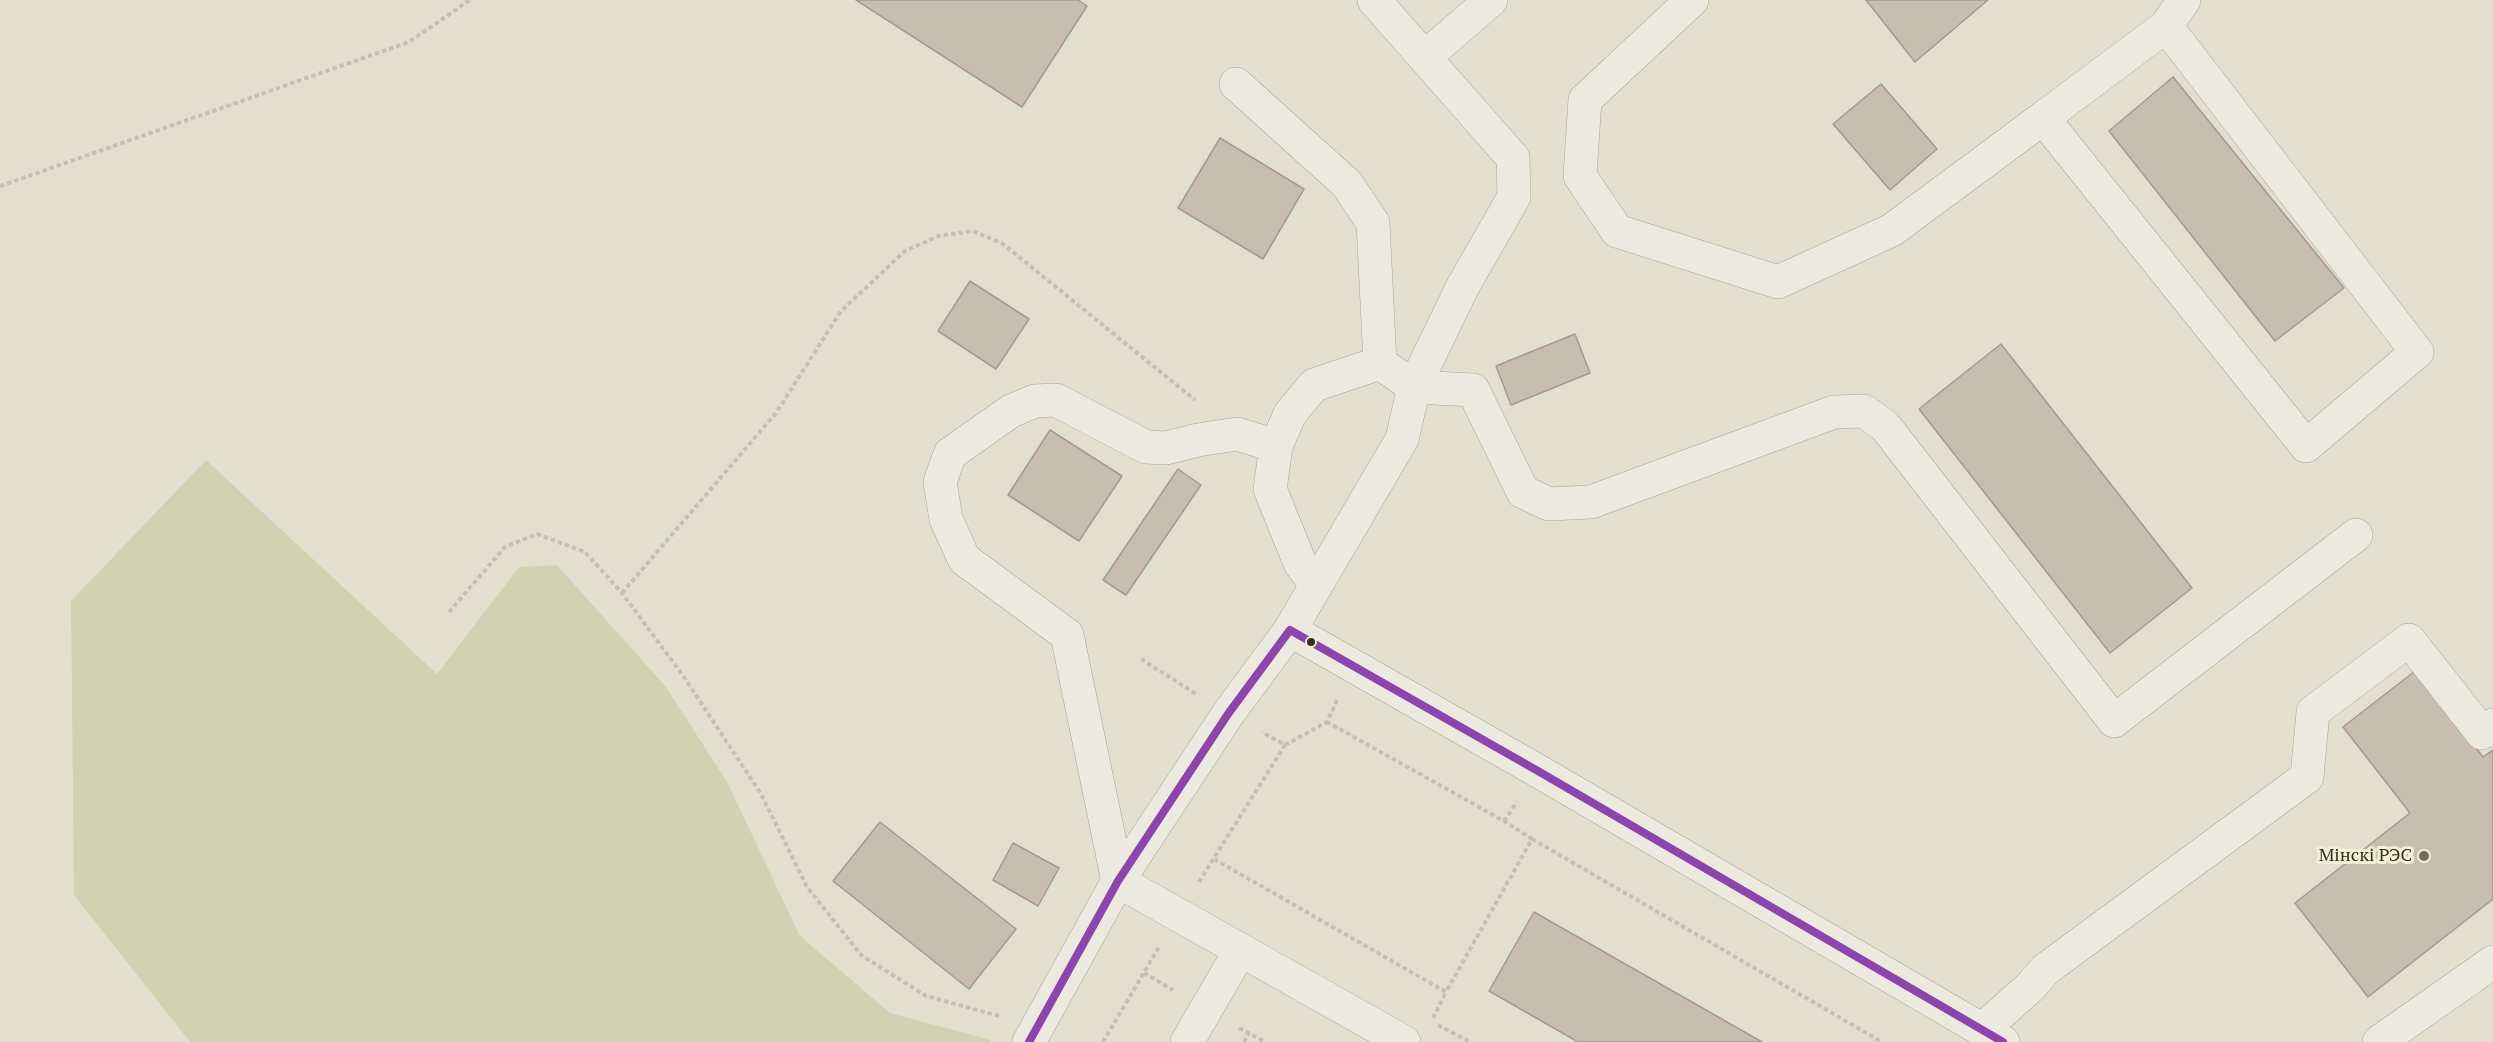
<!DOCTYPE html>
<meta charset="utf-8">
<style>
body{margin:0}
canvas{display:block;background:#e3dfcf}
</style>
<canvas width="2493" height="1042"></canvas>
<script>
const ctx = document.querySelector('canvas').getContext('2d');
ctx.lineJoin = 'round';
function fill(path, color) { ctx.fillStyle = color; ctx.fill(path, 'evenodd'); }
function strokePath(path, color, width, dash) { ctx.strokeStyle = color; ctx.lineWidth = width; ctx.lineCap = dash ? 'butt' : 'round'; ctx.setLineDash(dash || []); ctx.stroke(path); }
function drawText(font, color, halo, rows, align = 'center') {
  ctx.font = font + ' "PT Serif",serif'; ctx.lineWidth = 6; ctx.setLineDash([]); ctx.textBaseline = 'middle'; ctx.strokeStyle = halo; ctx.fillStyle = color; for (const [text, x, y, turn = 0] of rows) {
    ctx.save(); ctx.translate(x, y); ctx.rotate((+turn || 0) * Math.PI / 180); ctx.textAlign = isNaN(turn) ? turn : align; if (halo) ctx.strokeText(text, 0, 0); ctx.fillText(text, 0, 0); ctx.restore();
  }
}
fill(new Path2D(`
 M206,460L437,674L519,567L557,565L666,687L727,782L800,936L890,1013L991,1040L990,1042H190L74,895L71,601Z`), '#cfd3b2');
const building = new Path2D(`
 M856,0H1078L1087,6L1022,107Z
 M1866,0H1988L1915,62Z
 M2173,77L2344,288L2275,341L2109,131Z
 M1881,84L1937,149L1890,190L1833,124Z
 M1220,138L1304,189L1263,259L1178,208Z
 M970,281L1029,319L996,369L938,331Z
 M1575,334L1590,373L1511,405L1496,366Z
 M2001,344L2192,588L2110,653L1919,409Z
 M1050,430L1122,476L1079,541L1008,495Z
 M1178,469L1201,485L1126,595L1103,580Z
 M2415,671L2483,757L2493,750V899L2368,997L2295,903L2410,813L2343,727Z
 M880,822L1016,929L969,989L833,881Z
 M1013,843L1059,868L1038,906L993,880Z
 M1534,912L1762,1042H1578L1489,991Z`);
fill(building, '#c7beb0');
strokePath(building, '#a39b8e', 1.5);
const minor = new Path2D(`
 M1692,0L1585,100L1580,176L1617,231L1778,282L1892,230L2043,118L2306,446L2417,352L2166,26L2043,118
 M2166,26L2184,0
 M1425,57L1491,0
 M1236,84L1347,184L1373,223L1380,363L1414,387L1473,390L1523,492L1549,504L1591,502L1834,412L1864,411L1885,426L2114,721L2356,535
 M1276,446L1237,434L1198,440L1166,448L1146,447L1056,400L1035,401L1011,411L950,454L940,482L946,519L964,559L1067,635L1118,881L1404,1042
 M1316,585L1300,563L1270,489L1276,446L1290,414L1314,385L1380,363
 M1290,630L1538,771L2003,1042
 M1983,1029L2030,987L2046,969L2307,777L2313,712L2409,640L2482,733L2493,725
 M1029,1042L1118,881L1228,714L1290,630L1402,439L1414,387L1463,286L1514,197L1513,158L1374,0
 M1187,1042L1240,951
 M2379,1042L2493,962`);
strokePath(minor, '#a8a497', 34);
strokePath(new Path2D(`
 M0,186L409,42L470,0
 M622,593L776,413L841,311L905,251L938,236L973,231L1003,244L1195,400
 M449,612L505,547L537,534L585,552L622,593L684,677L761,794L807,887L861,955L926,996L999,1016
 M1141,659L1196,694
 M1285,745L1327,722L1337,700
 M1504,821L1517,802
 M1532,839L1882,1042
 M1214,859L1446,992L1532,839L1504,821L1327,722
 M1199,882L1285,745L1262,732
 M1144,973L1173,990
 M1433,1018L1446,992
 M1438,1025L1470,1042
 M1239,1028L1265,1042
 M1103,1042L1159,947
 M1244,1042L1249,1033`), '#c4c0b6', 4, [4.5, 3]);
strokePath(minor, '#ece9df', 33);
strokePath(new Path2D(`
 M1029,1042L1118,881L1228,714L1290,630L1538,771L2003,1042`), '#8e44ad', 8);
for (const [x, y, r, color] of [
 [1311,642,5,"#372d20"],
 [2424,856,6,"#736b5d"]
]) { const dot = new Path2D(); dot.arc(x, y, r, 0, 2 * Math.PI); ctx.fillStyle = color; ctx.fill(dot); strokePath(dot, '#f3eed6', 2); }
drawText('18px', '#372d20', '#f3eed6', [
 ["Мінскі РЭС",2412,856]
], 'right');
</script>
